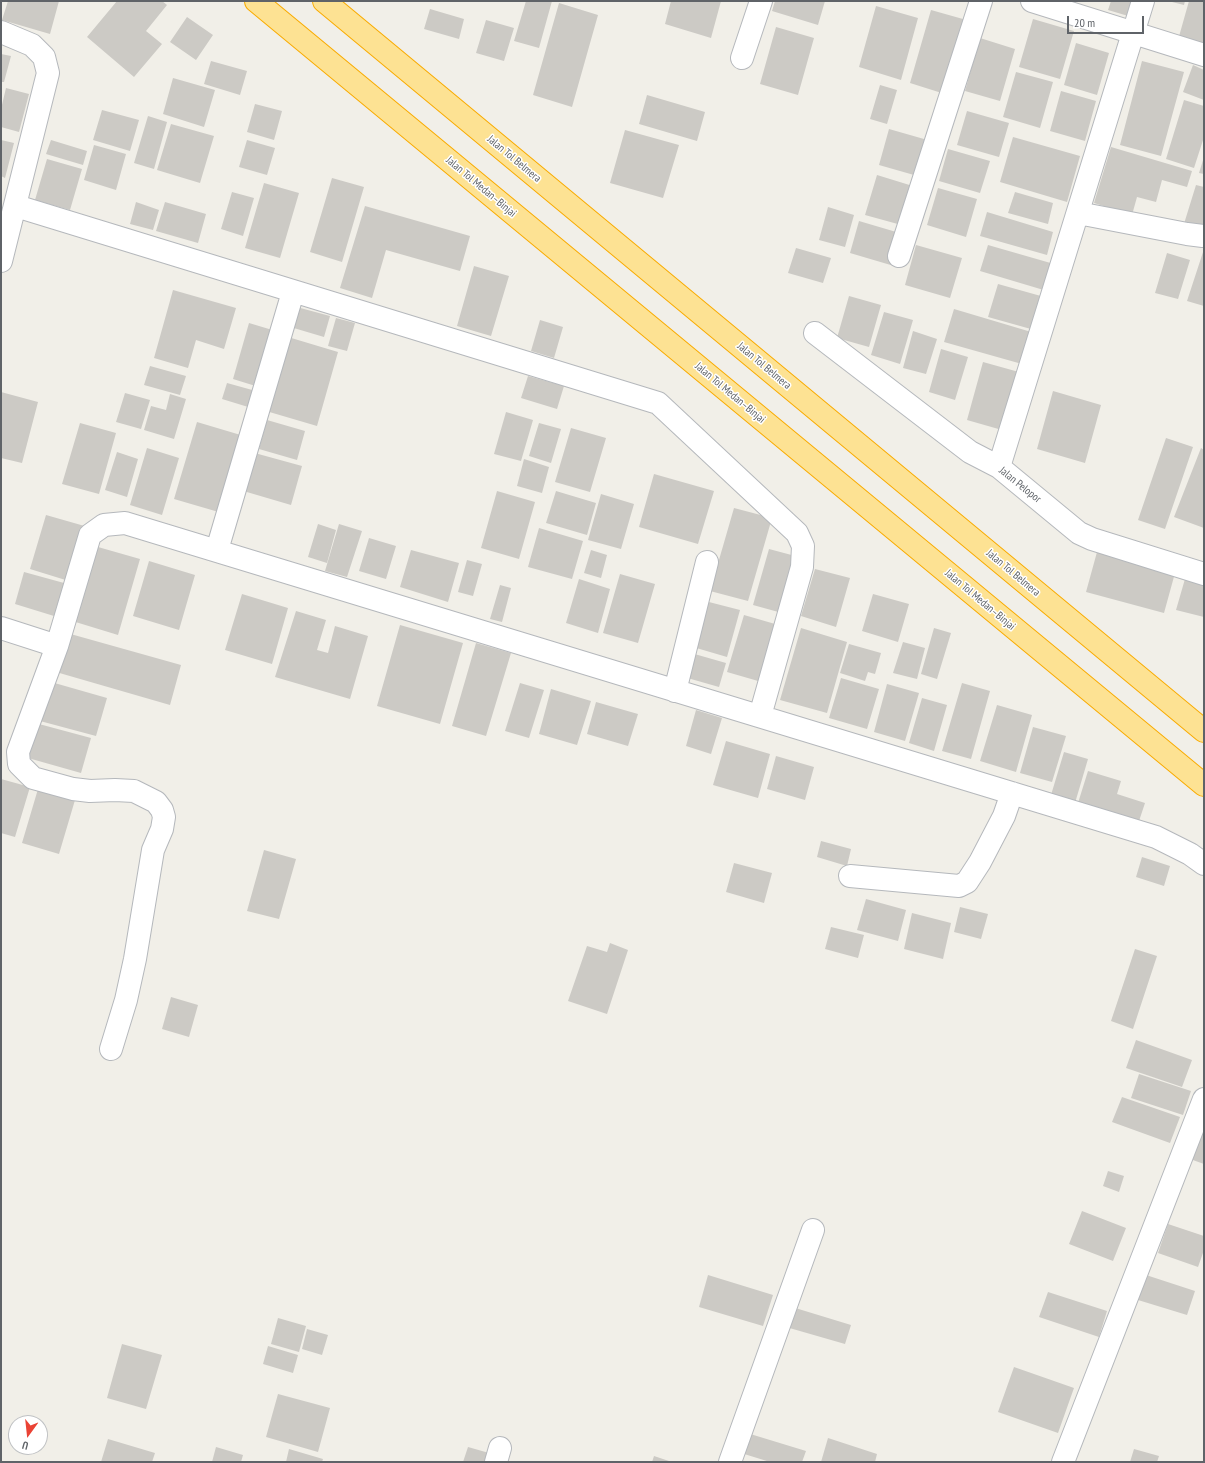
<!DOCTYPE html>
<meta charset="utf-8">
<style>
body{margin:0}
#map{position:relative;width:1205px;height:1463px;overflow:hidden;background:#f1efe8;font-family:"PT Sans Narrow",sans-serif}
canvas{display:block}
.frame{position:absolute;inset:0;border:2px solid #5f6368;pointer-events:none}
.north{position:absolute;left:8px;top:1415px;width:40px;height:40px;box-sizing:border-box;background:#fff;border:1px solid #bfc1c3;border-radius:50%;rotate:195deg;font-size:11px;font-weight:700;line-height:16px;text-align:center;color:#5f6368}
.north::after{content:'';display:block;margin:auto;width:14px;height:18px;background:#ea4335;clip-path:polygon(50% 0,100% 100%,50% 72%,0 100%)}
.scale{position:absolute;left:1067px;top:16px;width:77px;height:18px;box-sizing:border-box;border:2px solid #5f6368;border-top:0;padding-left:5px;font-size:12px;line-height:14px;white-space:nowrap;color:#5f6368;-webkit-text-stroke:3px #fff;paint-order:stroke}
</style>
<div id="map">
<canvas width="1205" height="1463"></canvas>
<div class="frame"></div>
<div class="north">U</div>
<div class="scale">20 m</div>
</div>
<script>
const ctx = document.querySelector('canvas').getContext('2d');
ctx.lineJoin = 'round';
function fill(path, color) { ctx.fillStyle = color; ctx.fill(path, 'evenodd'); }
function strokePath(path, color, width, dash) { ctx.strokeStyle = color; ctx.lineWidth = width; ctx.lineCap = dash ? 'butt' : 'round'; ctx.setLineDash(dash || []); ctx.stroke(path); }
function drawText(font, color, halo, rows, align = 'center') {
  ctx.font = font + ' "PT Sans Narrow",sans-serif'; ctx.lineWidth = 3; ctx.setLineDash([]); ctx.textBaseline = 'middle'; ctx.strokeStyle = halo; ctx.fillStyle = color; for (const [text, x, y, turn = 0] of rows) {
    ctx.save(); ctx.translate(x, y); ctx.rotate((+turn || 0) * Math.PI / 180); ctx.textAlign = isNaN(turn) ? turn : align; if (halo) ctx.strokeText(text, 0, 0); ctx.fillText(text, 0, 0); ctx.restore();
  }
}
fill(new Path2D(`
 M8,1H59L50,34L2,20Z
 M117,1H162L167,5L146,31L162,44L134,77L87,37Z
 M526,1H552L539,48L514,41Z
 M671,1H721L711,38L665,24Z
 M775,1H825L818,25L772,11Z
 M1111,1H1140L1135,18L1108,10Z
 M1168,1H1185L1184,5Z
 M1189,1L1204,2V47L1178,40Z
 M559,3L598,15L572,107L533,95Z
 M876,6L918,18L901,80L859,67Z
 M430,9L464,19L459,39L424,29Z
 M931,10L970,21L948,95L910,83Z
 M187,17L213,35L196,60L170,42Z
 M1033,19L1074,31L1060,79L1019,67Z
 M486,20L514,28L504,61L476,53Z
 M776,27L814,38L798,95L760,84Z
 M980,38L1015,49L1000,101L965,91Z
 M1076,43L1109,53L1097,95L1064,85Z
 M1,54L11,56L4,82H1Z
 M211,61L247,71L240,95L204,84Z
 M1142,61L1184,72L1161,156L1120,145Z
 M1193,65L1204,70V100L1183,92Z
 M1016,72L1053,82L1040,128L1003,117Z
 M173,78L215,90L204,127L163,114Z
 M880,85L897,90L887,124L870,119Z
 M6,88L29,94L19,132L1,127V109Z
 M1061,91L1096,101L1085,141L1050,131Z
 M647,95L705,112L697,141L639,124Z
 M1184,100L1204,106V137L1194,168L1166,159Z
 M255,104L282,111L274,140L247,132Z
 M102,110L139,120L130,151L93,140Z
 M967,111L1009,123L999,157L957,145Z
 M148,116L167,122L154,169L134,163Z
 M171,124L214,136L200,183L157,170Z
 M889,129L931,141L921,177L879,165Z
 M625,130L679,145L663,198L610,183Z
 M1013,137L1080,156L1067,202L1000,182Z
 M1,140L14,143L5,178L1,176Z
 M51,140L87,151L83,165L46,154Z
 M247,140L275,148L267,175L239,167Z
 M94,145L126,154L116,190L84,180Z
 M1111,147L1192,171L1187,187L1162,180L1156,202L1137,197L1132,215L1094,203Z
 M948,149L990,161L980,193L939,181Z
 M1204,157V174L1199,173Z
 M47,159L82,169L70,210L35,200Z
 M877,175L916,187L905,226L865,215Z
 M332,178L364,187L342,262L310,252Z
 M264,183L299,193L280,258L245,248Z
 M1196,185L1204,187V231L1183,227Z
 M938,188L977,199L966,237L927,225Z
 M232,192L254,198L243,236L221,229Z
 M1015,192L1053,203L1048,224L1008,213Z
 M136,202L159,210L153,230L130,224Z
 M165,202L206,214L198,243L156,231Z
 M365,206L470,236L460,271L386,250L372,298L340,288Z
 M828,207L854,215L845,247L819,240Z
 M987,212L1053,232L1047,255L980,236Z
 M859,221L903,234L894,266L850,253Z
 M916,245L962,258L950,298L905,285Z
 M988,245L1054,264L1047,291L980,271Z
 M796,248L831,258L823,283L788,273Z
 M1204,249V306L1187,301Z
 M1167,253L1190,260L1178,299L1155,293Z
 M474,266L509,276L491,336L457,326Z
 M998,284L1048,298L1038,331L988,317Z
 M173,290L236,308L224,349L196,340L188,368L154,358Z
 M849,296L881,305L869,347L837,338Z
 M293,306L330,316L324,337L287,326Z
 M954,309L1038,334L1029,366L944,342Z
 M884,312L913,320L900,364L871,355Z
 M336,318L355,323L347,351L328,346Z
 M540,320L563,327L554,358L531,351Z
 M249,323L279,332L262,388L233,379Z
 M913,331L937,339L926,374L903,368Z
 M288,337L338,352L317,426L266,411Z
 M941,349L968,357L955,400L929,392Z
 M983,362L1026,374L1009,432L967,420Z
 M150,366L186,376L180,395L144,385Z
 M528,376L564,386L557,409L521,398Z
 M227,383L263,393L258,410L222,399Z
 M1053,391L1101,405L1085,463L1037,449Z
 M1,392L38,402L22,463L1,458Z
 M125,393L150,400L141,429L116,422Z
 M170,394L186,399L174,439L144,430L151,406L166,410Z
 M506,412L533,420L521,461L494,454Z
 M267,420L305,431L297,460L259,449Z
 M197,422L244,436L222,513L174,499Z
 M80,423L116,433L99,494L62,484Z
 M539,423L561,429L551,463L529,456Z
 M571,428L606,438L590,492L555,482Z
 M1166,438L1193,447L1165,529L1138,520Z
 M147,448L179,458L162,515L130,505Z
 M1201,448L1204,450V528L1174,517Z
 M117,452L138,459L127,497L105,490Z
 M251,452L302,466L291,505L240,490Z
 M524,459L549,467L542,493L517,486Z
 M654,474L714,491L698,544L639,527Z
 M497,491L535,502L519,559L481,548Z
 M556,491L596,503L587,535L546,523Z
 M601,494L634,504L621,549L588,540Z
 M734,508L772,518L748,601L710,591Z
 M46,515L88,527L72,582L30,569Z
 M318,524L336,530L327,563L308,557Z
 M339,524L362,531L347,577L325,571Z
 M539,528L583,541L572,579L528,567Z
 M369,538L396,546L386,579L359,571Z
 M91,545L140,559L118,635L69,620Z
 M769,549L799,557L782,613L753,605Z
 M411,550L459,563L448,602L400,587Z
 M591,550L607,555L601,578L584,573Z
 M1097,552L1175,573L1164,613L1086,592Z
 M467,560L482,564L473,596L458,592Z
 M149,561L195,575L179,630L133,616Z
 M815,569L850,578L836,627L801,616Z
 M24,572L64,583L54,616L15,604Z
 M1187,572L1204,576V617L1176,610Z
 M620,574L655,584L638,643L603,633Z
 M579,579L610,589L598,633L566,623Z
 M500,585L511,588L502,622L490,619Z
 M242,594L288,608L272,664L225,650Z
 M873,594L909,604L898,642L862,631Z
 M705,601L740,610L727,657L693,647Z
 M296,611L326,620L317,650L328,653L335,626L368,636L350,699L275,677Z
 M744,615L782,626L765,683L727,672Z
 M400,625L463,643L440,724L377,706Z
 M801,628L847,642L827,713L780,700Z
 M934,628L951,633L937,679L921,674Z
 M67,633L181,665L170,705L56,672Z
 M903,642L925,648L917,679L893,673Z
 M476,643L511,653L486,736L452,726Z
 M849,644L881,653L875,674L868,672L865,681L840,673Z
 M691,653L726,663L719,687L684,677Z
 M841,678L879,689L867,729L829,718Z
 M51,682L107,698L96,736L40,721Z
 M520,683L544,690L529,738L505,731Z
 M962,683L990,691L971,759L942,751Z
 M887,684L919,693L905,741L874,732Z
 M551,689L591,701L577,745L539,734Z
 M922,698L947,705L934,751L909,743Z
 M596,702L638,714L628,746L587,734Z
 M997,705L1032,715L1016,772L980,761Z
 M696,710L722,718L711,754L686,746Z
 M39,724L91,738L81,773L28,758Z
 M1033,727L1066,736L1052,782L1020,773Z
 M726,741L770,754L758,798L713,785Z
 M1064,752L1088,759L1075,803L1051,795Z
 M776,756L814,767L805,800L767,789Z
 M1088,771L1121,781L1117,794L1145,803L1139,821L1078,803Z
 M1,779L30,787L15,837L1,833Z
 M38,789L75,800L59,854L22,843Z
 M821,841L851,849L847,866L817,857Z
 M264,850L296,859L279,919L247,911Z
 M1142,857L1170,866L1164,886L1136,877Z
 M734,863L772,873L764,903L726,892Z
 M866,899L906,910L898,941L857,930Z
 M960,907L988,914L981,939L954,932Z
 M912,913L951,923L943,959L904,949Z
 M831,927L864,935L858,958L825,949Z
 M610,943L628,950L607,1014L568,1001L587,946L607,952Z
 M1135,949L1157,956L1133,1029L1111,1021Z
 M171,997L198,1005L189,1037L162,1029Z
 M1136,1040L1192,1060L1182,1087L1126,1068Z
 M1139,1074L1191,1091L1183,1115L1131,1098Z
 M1122,1097L1180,1117L1170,1143L1112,1122Z
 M1204,1116V1164L1190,1159Z
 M1108,1171L1124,1176L1119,1192L1103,1186Z
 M1082,1211L1126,1228L1113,1261L1069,1244Z
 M1168,1224L1204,1236V1250L1198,1267L1158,1253Z
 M708,1275L773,1295L763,1326L699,1307Z
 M1146,1275L1195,1291L1187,1315L1138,1300Z
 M1048,1292L1107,1311L1099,1337L1039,1317Z
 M792,1307L851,1325L845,1344L786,1327Z
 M278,1318L306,1326L299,1352L271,1344Z
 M307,1329L328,1335L322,1355L302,1349Z
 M122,1344L162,1355L146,1409L107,1398Z
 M268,1346L298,1355L293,1373L263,1364Z
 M1014,1367L1074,1388L1058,1433L998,1412Z
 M278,1394L330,1408L318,1452L266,1437Z
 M747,1433L806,1451L802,1462H770L741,1453Z
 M828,1438L877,1454L875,1462H821Z
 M108,1439L155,1453L152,1462H101Z
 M216,1447L243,1455L241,1462H212Z
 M468,1447L496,1455L494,1462H463Z
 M289,1449L323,1459L322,1462H286Z
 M1134,1449L1159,1456L1157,1462H1130Z
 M654,1456L672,1462H652Z`), '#cccac5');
const minor = new Path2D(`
 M1032,1L1204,55
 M1,32L32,45L44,57L48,73L1,261
 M742,58L761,1
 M16,206L658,403L797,533L803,546L802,567L760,716
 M1078,213L1187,234L1203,236
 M899,256L981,1
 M815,333L970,452L999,467L1079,533L1092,539L1204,574
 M999,467L1143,1
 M217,550L293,292
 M1,628L57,646L90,535L104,525L125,523L1156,837L1190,854L1204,864
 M57,646L18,752L19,764L33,778L73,789L90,791L115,790L134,791L156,802L162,810L164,817L162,829L153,850L135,959L126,1000L111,1049
 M675,691L707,562
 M850,876L959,886L967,882L980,862L1004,816L1012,793
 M496,1462L500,1448
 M730,1462L813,1230
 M1063,1462L1204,1099`);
const highway = new Path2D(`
 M256,1L1204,785
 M324,1L1204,731`);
strokePath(minor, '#b5b8bc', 24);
strokePath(highway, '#f9ab00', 24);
strokePath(minor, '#fff', 22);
strokePath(highway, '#fde293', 22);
drawText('11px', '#5f6368', '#fff', [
 ["Jalan Tol Belmera",514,159,40],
 ["Jalan Tol Medan–Binjai",481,187,40],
 ["Jalan Tol Belmera",764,366,40],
 ["Jalan Tol Medan–Binjai",730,393,40],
 ["Jalan Pelopor",1020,485,39],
 ["Jalan Tol Belmera",1013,573,40],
 ["Jalan Tol Medan–Binjai",980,600,40]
]);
</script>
